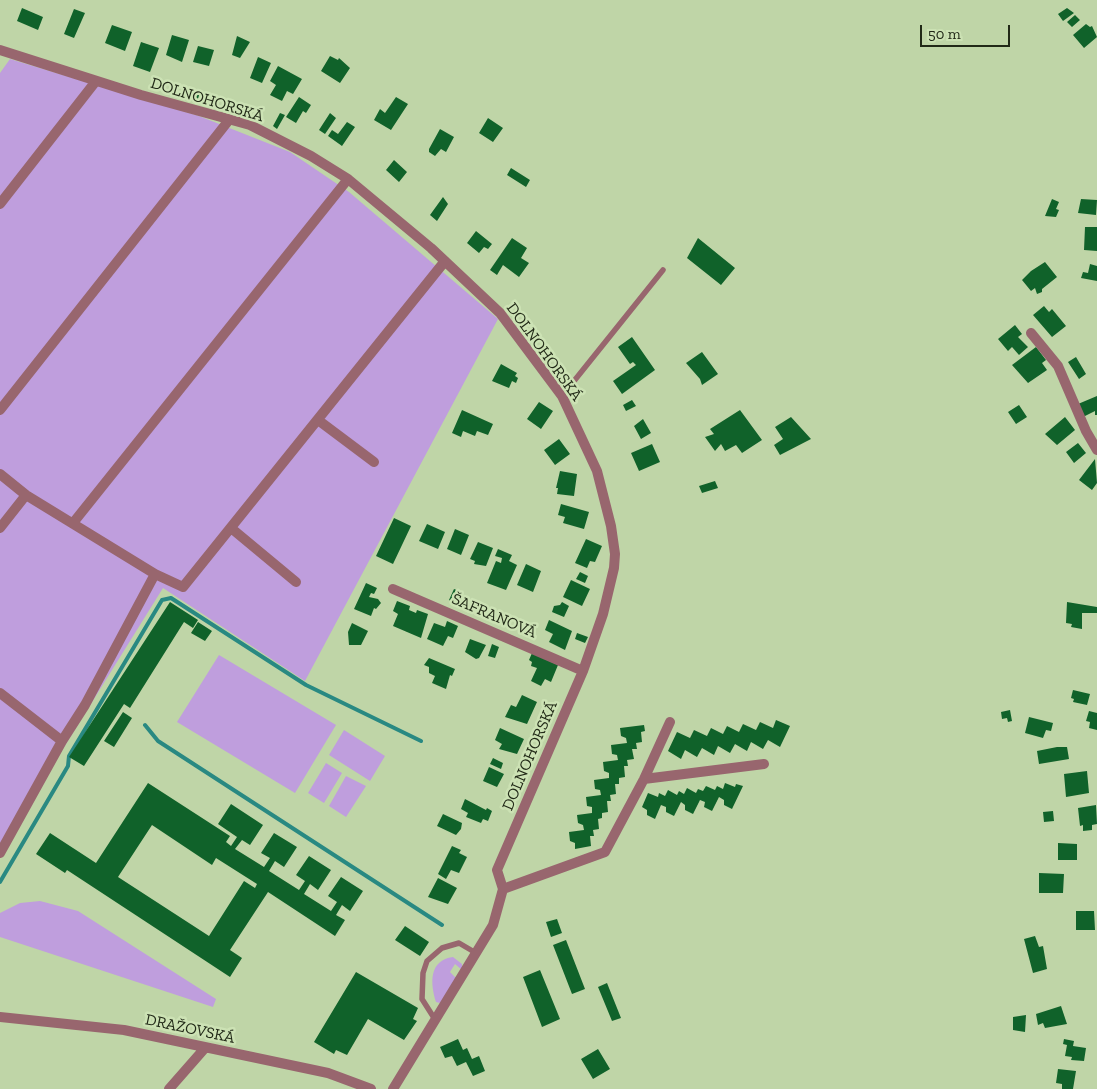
<!DOCTYPE html>
<meta charset="utf-8">
<style>
body{margin:0}
#map{position:relative;width:1097px;height:1089px;overflow:hidden;background:#bfd5a7;font-family:"Zilla Slab",serif}
canvas{display:block}
.scale{position:absolute;left:920px;top:25px;width:90px;height:22px;box-sizing:border-box;border:2px solid #212917;border-top:0;padding-left:6px;font-size:15px;line-height:18px;white-space:nowrap;color:#212917;-webkit-text-stroke:4px #cce2b4;paint-order:stroke}
</style>
<div id="map">
<canvas width="1097" height="1089"></canvas>
<div class="scale">50 m</div>
</div>
<script>
const ctx = document.querySelector('canvas').getContext('2d');
ctx.lineJoin = 'round';
function fill(path, color) { ctx.fillStyle = color; ctx.fill(path, 'evenodd'); }
function strokePath(path, color, width, dash) { ctx.strokeStyle = color; ctx.lineWidth = width; ctx.lineCap = dash ? 'butt' : 'round'; ctx.setLineDash(dash || []); ctx.stroke(path); }
function drawText(font, color, halo, rows, align = 'center') {
  ctx.font = font + ' "Zilla Slab",serif'; ctx.lineWidth = 5; ctx.setLineDash([]); ctx.textBaseline = 'middle'; ctx.strokeStyle = halo; ctx.fillStyle = color; for (const [text, x, y, turn = 0] of rows) {
    ctx.save(); ctx.translate(x, y); ctx.rotate((+turn || 0) * Math.PI / 180); ctx.textAlign = isNaN(turn) ? turn : align; if (halo) ctx.strokeText(text, 0, 0); ctx.fillText(text, 0, 0); ctx.restore();
  }
}
fill(new Path2D(`
 M10,59L199,116L290,152L349,192L498,319L305,681L163,588L0,850V73Z
 M219,655L336,725L295,793L177,722Z
 M344,730L385,756L370,781L329,755Z
 M326,763L342,773L324,803L308,793Z
 M346,776L366,786L346,817L329,806Z
 M40,901L78,911L216,999L213,1007L0,937V913L20,903Z
 M453,957L462,964V970L455,964L450,972L457,979L440,1003L436,1002C430,983 429,960 453,957Z`), '#bf9edd');
strokePath(new Path2D(`
 M145,725L158,741L442,925
 M0,882L68,766L69,756L162,600L171,598L306,685L421,741`), '#298982', 4);
fill(new Path2D(`
 M22,8L43,17L38,30L17,21Z
 M1067,8L1074,13L1063,21L1058,14Z
 M74,9L85,13L74,38L64,34Z
 M1075,15L1080,20L1072,27L1067,22Z
 M1086,24L1090,27L1092,26L1097,37L1084,48L1073,35Z
 M112,25L132,32L125,51L105,43Z
 M172,35L189,40L182,62L166,55Z
 M237,36L250,42L240,58L232,55Z
 M141,42L159,48L150,72L133,66Z
 M198,46L214,50L209,66L193,62Z
 M330,56L338,60L339,58L350,68L340,83L321,71Z
 M258,57L271,63L262,83L250,78Z
 M278,66L302,79L293,94L287,91L282,101L270,95L276,85L270,81Z
 M195,90L200,92L197,102L191,100Z
 M299,97L311,105L306,113L303,111L296,123L286,117Z
 M396,97L408,104L391,130L374,120L380,109L385,113Z
 M280,113L285,115L277,129L273,126Z
 M330,113L336,118L325,134L319,130Z
 M488,118L503,128L493,142L479,133Z
 M347,122L355,127L342,146L328,136L332,130L338,134Z
 M440,129L454,137L446,152L441,149L435,156L429,152V149Z
 M394,160L407,172L399,182L386,170Z
 M511,168L530,180L526,187L507,175Z
 M443,197L448,204L437,221L430,215Z
 M1052,199L1059,202L1056,209L1059,210L1056,217L1045,216Z
 M1081,199L1097,200L1096,215L1078,213Z
 M1085,227H1097V251L1084,250Z
 M476,231L492,244L488,249L484,247L479,253L467,243Z
 M512,238L527,248L521,258L529,263L519,277L503,265L497,275L490,270Z
 M698,238L735,268L721,285L687,258Z
 M1045,262L1057,277L1042,289V292L1037,294L1035,288L1031,291L1022,280L1031,271Z
 M1090,264L1097,266V281L1081,278L1083,272L1088,273Z
 M1044,306L1049,312L1052,309L1066,326L1052,337L1033,315Z
 M1015,325L1022,334L1018,337L1028,347L1019,355L1012,347L1008,351L998,339Z
 M632,337L655,370L622,394L613,381L636,365L633,362L630,364L618,347Z
 M1036,347L1046,360L1042,363L1047,370L1028,383L1012,365Z
 M702,352L718,374L702,385L700,379L686,363Z
 M1076,357L1086,374L1079,379L1068,362Z
 M501,364L517,373L515,376L518,378L516,383L512,381L509,388L492,381Z
 M1097,396V415H1095V411L1083,417L1078,404Z
 M632,400L636,406L626,411L623,405Z
 M539,402L553,411L541,429L527,419Z
 M1019,405L1027,417L1016,424L1008,412Z
 M462,410L493,424L488,435L477,431L475,436L463,431L461,437L452,433Z
 M740,410L762,440L742,453L736,445L725,451L721,444L715,451L705,437L714,434L710,429Z
 M791,417L811,439L780,455L774,445L783,439L775,427Z
 M1065,417L1075,430L1057,445L1045,434Z
 M643,419L651,433L641,439L634,426Z
 M559,439L570,454L555,465L544,450Z
 M1078,443L1086,453L1074,463L1066,452Z
 M652,444L660,462L639,471L631,453Z
 M1095,459L1097,483L1092,490L1079,480Z
 M560,471L577,474L574,496L557,494L558,488H556Z
 M715,481L718,488L702,493L699,486Z
 M561,504L589,512L584,529L563,523L565,517L558,515Z
 M394,518L411,526L393,564L376,556Z
 M427,524L445,532L438,549L419,541Z
 M455,529L469,535L461,555L447,549Z
 M586,539L602,546L595,562L590,561L587,568L575,563Z
 M478,542L493,548L486,566L474,564L475,561L470,559Z
 M498,549L512,555L509,561L517,565L506,590L487,583L496,561L501,563L502,558L495,556Z
 M526,564L541,571L533,592L517,585Z
 M580,572L588,576L585,583L576,579Z
 M571,580L590,589L582,606L563,597Z
 M366,583L377,588L374,594L371,593L369,597L378,599L381,603L376,609L374,608L371,616L354,609Z
 M454,589L459,591L454,603L449,600Z
 M397,601L410,606L409,610L416,613L417,610L428,614L421,638L393,626L398,614L393,611Z
 M170,602L198,620L193,628L184,622L130,708L124,704L84,766L69,757Z
 M562,602L569,606L564,617L552,612L554,606L560,605Z
 M1067,602L1097,607V613H1082V629L1071,627L1072,624L1066,623Z
 M549,620L572,631L565,650L549,642L553,634L545,630Z
 M447,621L458,626L453,638L448,636L443,646L427,639L434,623L445,627Z
 M198,622L212,631L205,641L191,633Z
 M352,623L368,631L361,645H349L348,632Z
 M577,633L588,637L585,643L575,639Z
 M470,639L486,645L479,658L476,659L465,652Z
 M492,644L499,647L495,658L488,656Z
 M532,653L558,665L551,682L545,679L541,686L531,681L537,668L531,666L532,662L529,660Z
 M429,658L455,669L452,676L450,675L446,689L432,683L435,676L429,673V667L424,665Z
 M1073,690L1090,694L1087,705L1073,702L1074,699L1071,698Z
 M522,695L537,702L527,724L505,717L511,705L516,707Z
 M1010,710L1012,721L1008,722L1007,718L1002,719L1001,712Z
 M1089,711L1097,713V730L1089,728L1090,722L1086,721Z
 M123,712L132,718L114,747L104,741Z
 M1029,717L1053,723L1051,731L1046,730L1043,738L1025,733Z
 M776,720L790,726L780,747L768,740L763,749L751,742L747,751L735,744L730,753L718,746L714,755L702,748L697,757L685,750L681,759L668,751L677,732L690,738L694,730L707,736L711,728L723,734L727,726L739,732L743,724L756,730L760,722L773,728Z
 M644,725L645,731L641,732L642,742L636,743L637,749H632L634,759L627,760L628,766H624L625,777L619,778V784H615L616,794L610,795L611,801H607L608,812L602,813V818L598,819L599,829L593,830L594,836H590L591,846L575,849V843L570,841L569,832L584,830L583,825L578,823L577,815L592,813V807L587,806L586,797L601,795L600,790L595,789L594,780L609,778V773L604,771L603,762L618,760L617,755L612,754L611,745L627,743L626,738L621,736L620,728Z
 M500,728L524,739L517,754L499,749L502,744L495,740Z
 M1057,747H1067L1069,759L1039,764L1037,751Z
 M493,758L503,763L501,769L490,764Z
 M489,767L504,774L497,787L483,781Z
 M1087,771L1089,793L1066,797L1064,774Z
 M148,783L230,836L226,842L231,846L237,837L218,824L231,804L263,825L250,845L242,840L235,849L264,867L270,858L261,853L274,833L297,847L284,867L275,861L269,871L299,890L305,881L296,875L309,856L331,870L318,890L310,884L304,894L331,911L337,902L328,896L341,877L363,891L350,911L342,905L336,915L345,920L335,936L268,892L230,950L242,958L230,977L67,870L65,873L36,854L50,833L96,863ZM152,825L212,865L216,858L257,884L255,888L244,881L209,936L118,877Z
 M725,783L735,787L736,784L743,786L732,809L724,805V800L719,797L712,811L704,807L705,802L700,800L693,814L685,810V805L681,802L674,816L666,812V807L661,805L655,819L647,815V810L642,807L648,793L658,797L659,793L665,796L668,790L677,795L679,791L684,794L687,788L696,793L698,789L703,791L706,786L715,790L717,786L723,789Z
 M465,799L486,810L487,808L492,811L488,821L483,819L481,823L466,817L468,813L461,809Z
 M1096,805L1097,824L1092,825V830L1083,831V825L1080,826L1078,808Z
 M1053,811L1054,821L1044,822L1043,812Z
 M443,814L462,823L461,829L456,835L437,826Z
 M1058,843L1077,844V860H1058Z
 M452,846L461,850L459,853L467,857L459,873L451,870L446,879L438,874Z
 M1039,873L1064,874L1063,893H1039Z
 M438,878L457,888L448,904L428,897Z
 M1076,911H1094L1095,930H1076Z
 M557,919L562,933L551,937L546,922Z
 M405,926L429,942L420,956L395,940Z
 M1035,936L1039,947L1043,946L1047,969L1033,973L1024,939Z
 M566,940L585,989L572,994L553,945Z
 M540,970L560,1019L542,1027L523,977Z
 M356,972L418,1008L413,1019L417,1021L404,1040L368,1019L347,1055L336,1050L334,1054L314,1042Z
 M607,983L621,1018L612,1021L598,987Z
 M1061,1006L1067,1024L1045,1028L1043,1023L1038,1025L1036,1014Z
 M1026,1015L1025,1032L1013,1030V1017Z
 M458,1039L463,1050L467,1048L472,1059L479,1056L485,1071L473,1076L466,1062L457,1066L452,1056L445,1058L440,1047Z
 M1064,1039L1074,1041L1073,1046L1086,1048L1084,1061L1071,1060L1072,1057L1065,1056L1067,1045L1063,1044Z
 M598,1049L610,1069L593,1079L581,1059Z
 M1058,1069L1076,1071L1073,1089H1062V1084L1056,1083Z`), '#10622a');
strokePath(new Path2D(`
 M562,396L663,270
 M436,1021L422,999L423,973L427,961L442,948L459,943L476,953`), '#98666e', 5.5);
strokePath(new Path2D(`
 M0,50L141,95L250,125L311,156L348,179L431,248L500,313L562,396L597,471L611,526L615,554L614,568L603,614L583,671L497,870L503,889L493,925L393,1089
 M0,204L96,81
 M1031,333L1058,366L1086,431L1097,450
 M0,410L229,120
 M318,420L374,462
 M0,474L26,495L155,574L85,705L62,741
 M73,523L348,179
 M0,528L26,495
 M231,528L296,582
 M155,574L183,587L445,261
 M393,589L583,671
 M0,693L62,741L0,853
 M644,779L764,764
 M503,889L605,852L644,779L670,722
 M0,1017L124,1030L328,1073L371,1089
 M169,1089L205,1048`), '#98666e', 10);
drawText('16px', '#212917', '#cce2b4', [
 ["DOLNOHORSKÁ",207,100,17],
 ["DOLNOHORSKÁ",544,352,54],
 ["ŠAFRANOVÁ",494,616,23],
 ["DOLNOHORSKÁ",530,756,-67],
 ["DRAŽOVSKÁ",190,1029,12]
]);
</script>
